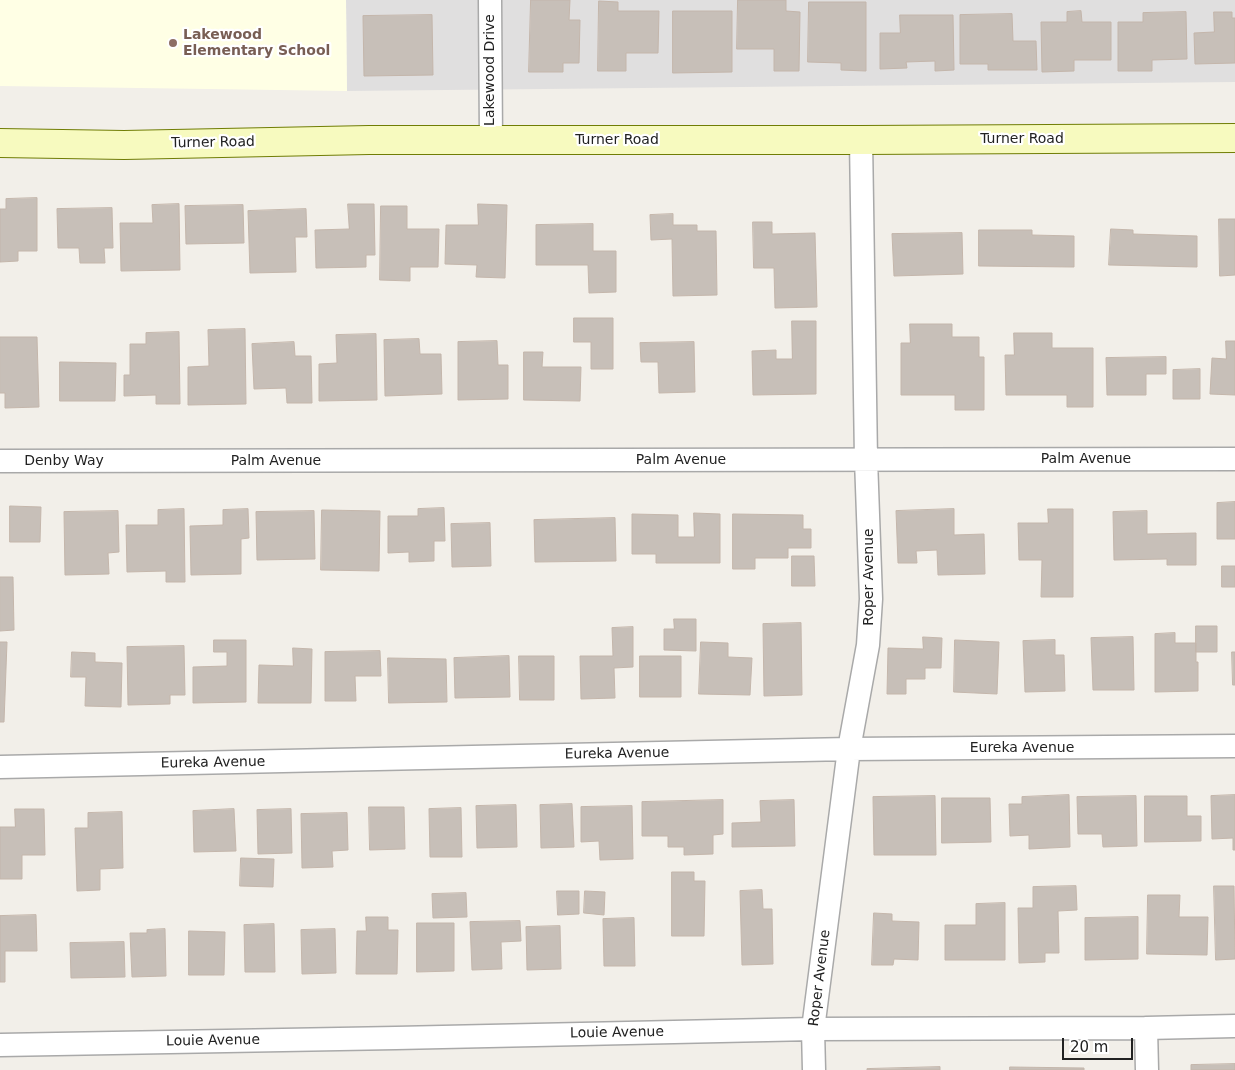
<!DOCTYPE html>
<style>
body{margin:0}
#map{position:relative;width:1235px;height:1070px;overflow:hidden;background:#f2efe9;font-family:"DejaVu Sans",sans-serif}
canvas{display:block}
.scale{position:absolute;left:1062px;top:1038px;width:71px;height:22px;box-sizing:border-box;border:2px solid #222;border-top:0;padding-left:6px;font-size:15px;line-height:18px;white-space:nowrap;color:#222;-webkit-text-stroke:4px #fff;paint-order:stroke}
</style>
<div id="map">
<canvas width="1235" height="1070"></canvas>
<div class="scale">20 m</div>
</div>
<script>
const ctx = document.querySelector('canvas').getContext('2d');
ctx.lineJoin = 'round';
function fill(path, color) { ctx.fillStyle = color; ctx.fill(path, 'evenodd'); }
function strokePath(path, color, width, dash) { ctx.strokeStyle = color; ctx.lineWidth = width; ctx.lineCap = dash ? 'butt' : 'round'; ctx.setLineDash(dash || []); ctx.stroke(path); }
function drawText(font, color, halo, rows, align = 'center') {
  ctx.font = font + ' "DejaVu Sans",sans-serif'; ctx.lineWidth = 4.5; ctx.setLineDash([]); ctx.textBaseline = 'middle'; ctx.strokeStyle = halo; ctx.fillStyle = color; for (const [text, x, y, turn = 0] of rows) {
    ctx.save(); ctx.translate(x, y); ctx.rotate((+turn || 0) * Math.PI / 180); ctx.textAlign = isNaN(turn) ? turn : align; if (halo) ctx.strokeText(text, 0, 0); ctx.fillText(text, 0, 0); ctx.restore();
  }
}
fill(new Path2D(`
 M346,0H1235V82L347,91Z`), '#e0dfdf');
fill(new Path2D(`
 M0,0H346L347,91L0,86Z`), '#ffffe5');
const building = new Path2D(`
 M531,0H570L569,20H580L579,63H563V72H529Z
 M738,0H786V11L800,12L799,71H774V49H737Z
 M599,1L618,2V11H659L658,53H626V71H598Z
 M809,2H866V71L841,70V63L808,62Z
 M673,11H732V72L673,73Z
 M1081,11L1082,22H1111V60H1074V71L1042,72L1041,22H1067V12Z
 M1186,12L1187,59L1152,60V71H1118V22H1143V13Z
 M1214,12H1232V18H1235V63L1195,64L1194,33L1214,32Z
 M1012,14L1013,41H1036L1037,70H988V64H960V15Z
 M432,15L433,75L364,76L363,16Z
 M900,15H953L954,70L935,71V61L906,62L907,68L880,69V33H900Z
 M37,198V251H18V261L0,262V209H6V199Z
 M179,204L180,270L121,271L120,223H153L152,205Z
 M348,204H374L375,255H366V267L316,268L315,230L349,229Z
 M478,204L507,205L505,278L476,277L477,265L445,264L446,225H478Z
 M243,205L244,243L186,244L185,206Z
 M381,206H407V229H439L438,267H410V281L380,280Z
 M112,208L113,248H104L105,263H80L79,248H58L57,209Z
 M306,209L307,237H295L296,272L250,273L248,211Z
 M673,214V225H697V231H716L717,295L673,296L672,239L651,240L650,215Z
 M1219,219H1235V275L1220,276Z
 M753,222H772V234L815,233L817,307L775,308L774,268H754Z
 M593,224V251H616V292L589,293L588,265H536V225Z
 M1111,229L1133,230V234L1197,236V267L1109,265Z
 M979,230H1032V235L1074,236V267L979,266Z
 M962,233L963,274L894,276L892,234Z
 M574,318H613V369H591V342H574Z
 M792,321H816V394L753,395L752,351L776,350V359H792Z
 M910,324H952V337H979V357H984V410H955V395H901V343H910Z
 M245,329L246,404L188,405V367L209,366L208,330Z
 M179,332L180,404H156V395L124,396V375H130V344H146V333Z
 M1014,333H1052V348H1093V407H1067V395H1006L1005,355H1014Z
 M376,334L377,400L319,401V364L337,363L336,335Z
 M0,337H37L39,407L5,408V393H0Z
 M419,339L420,354H441L442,394L385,396L384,340Z
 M497,341L498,365H508V399L458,400V342Z
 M1226,341H1235V395L1210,394L1212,358L1226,359Z
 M294,342L295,356H311L312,403H287L286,388L254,389L252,344Z
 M694,342L695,392L659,393L658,362H641L640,343Z
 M524,352H543L542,367H581L580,401L524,400Z
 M1166,357V374H1146V395H1107L1106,358Z
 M60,362L116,363L115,401H60Z
 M1200,369V399H1173V370Z
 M1235,502V539H1217V503Z
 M10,506L41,507L40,542H10Z
 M444,508L445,541H434V561L409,562V552L388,553V516H418V509Z
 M184,509L185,582H166V571L127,572L126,525H158V510Z
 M248,509L249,538L241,539V574L191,575L190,526L223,525V510Z
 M954,509V535L984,534L985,574L938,575L937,550L916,551L917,563H898L896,511Z
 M1048,509H1073V597H1041L1042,560H1019L1018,523H1048Z
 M322,510L380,511L379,571L321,570Z
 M118,511L119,552L108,553L109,574L65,575L64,512Z
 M314,511L315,559L257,560L256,512Z
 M1147,511V534L1196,533V565H1167V559L1114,560L1113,512Z
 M694,513L720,514V563H656V554H632V514L678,515V537H694Z
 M733,514L803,515V529H811V548H788V558H755V569H733Z
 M615,518L616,561L535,562L534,520Z
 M490,523L491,566L452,567L451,524Z
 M792,556H814L815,586H792Z
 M1222,566H1235V587H1222Z
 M0,577H13L14,630L0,631Z
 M674,619H696V651L664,650V629H674Z
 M801,623L802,695L764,696L763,624Z
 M1196,626H1217V652H1196Z
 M633,627V667L614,668L615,698L581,699L580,656H613L612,628Z
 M1175,633V643H1196V662H1198V691L1155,692V634Z
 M923,637L942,638L941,668H925V679H906V694H887L888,648L923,649Z
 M1133,637L1134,690H1093L1091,638Z
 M214,640H246V702L193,703V667L227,666V652H214Z
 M955,640L999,642L997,694L954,692Z
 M1055,640V655H1064L1065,691L1025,692L1023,641Z
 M0,642H7L4,722H0Z
 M701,642L728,643V657L752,658L750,695L699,694Z
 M184,646L185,695H170V704L128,705L127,647Z
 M293,648L312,649L311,703H258L259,665L293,666Z
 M380,651L381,676H355L356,701H325V652Z
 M72,652L95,653V662L122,663L121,707L85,706L86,677H71Z
 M1232,652H1235V685H1233Z
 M509,656L510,697L455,698L454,658Z
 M519,656H554V700H520Z
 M640,656H681V697H640Z
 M388,658L446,659L447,702L389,703Z
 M1069,795L1070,847L1029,849V835L1010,836L1009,804H1022V797Z
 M1235,795V850H1233V838L1212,839L1211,796Z
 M935,796L936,855H874L873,797Z
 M1136,796L1137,846L1103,847L1102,834H1078L1077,797Z
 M1145,796H1187V816H1201V841L1145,842Z
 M942,798H990L991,842L942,843Z
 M723,800V834L713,835V854L684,855V847H668V836H642V802Z
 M794,800L795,846L732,847V823L761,822L760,801Z
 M572,804L574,847L541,848L540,805Z
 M516,805L517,847L477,848L476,806Z
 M632,806L633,859L600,860L599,841L581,842V807Z
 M369,807H404L405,849L370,850Z
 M461,808L462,857H430L429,809Z
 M15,809H44L45,855H22V879H0V827H15Z
 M234,809L236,851L194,852L193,811Z
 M291,809L292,853L258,854L257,810Z
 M122,812L123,868L100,869V890L77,891L75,828H88V813Z
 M347,813L348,850L332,851L333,867L302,868L301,814Z
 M241,858L274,859L273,887L240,886Z
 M672,872H694V881H705L704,936H672Z
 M1076,886L1077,910L1058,911L1059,953H1045V962L1019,963L1018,908H1033V887Z
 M1214,886H1234L1235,959L1216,960Z
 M762,890L763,909H772L773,964L742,965L740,891Z
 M557,891H579V914L558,915Z
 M585,891L605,892L604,915L584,913Z
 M466,893L467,917L433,918L432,894Z
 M1148,895H1180L1179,917H1208L1207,955L1147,954Z
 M1005,903V960H945V925H976V904Z
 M874,913L892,914V921L919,922L918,960L894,959L893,965H872Z
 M36,915L37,951H5V982H0V916Z
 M366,917H388V930H398L397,974H356L357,931H366Z
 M1138,917V959L1085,960V918Z
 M634,918L635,966H604L603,919Z
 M520,921L521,941L501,942L502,969L472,970L470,922Z
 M417,923H454V971L417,972Z
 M274,924L275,972H245L244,925Z
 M560,926L561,969L527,970L526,927Z
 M165,929L166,976L132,977L130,933H147V930Z
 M335,929L336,973L302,974L301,930Z
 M189,931L225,932L224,975H189Z
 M124,942L125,977L71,978L70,943Z
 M1235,1064V1070H1191V1065Z
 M940,1067V1070H867V1069Z
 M1010,1067L1084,1068V1070H1010Z`);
fill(building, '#c7bfb8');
strokePath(building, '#c4b6ab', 1);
const minor = new Path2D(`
 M490,0L491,140
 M0,461L1235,459
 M0,767L849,749L1235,746
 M1146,1028L1147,1070
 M0,1045L396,1038L813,1029L1146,1028L1235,1026
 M814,1070L813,1029L849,749L868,645L871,599L866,459L861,140`);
const secondary = new Path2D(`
 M0,143L124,145L369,140H861L1235,138`);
strokePath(minor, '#a9a9a9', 25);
strokePath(secondary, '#707d05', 30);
strokePath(minor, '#fff', 22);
strokePath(secondary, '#f7fabf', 28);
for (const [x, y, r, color] of [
 [173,43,5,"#8d6e63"]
]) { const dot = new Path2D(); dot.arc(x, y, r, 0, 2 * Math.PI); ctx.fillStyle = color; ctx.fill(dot); strokePath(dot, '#fff', 2); }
drawText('bold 14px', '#785e54', '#fff', [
 ["Lakewood",183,35],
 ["Elementary School",183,51]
], 'left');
drawText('14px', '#222', '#fff', [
 ["Lakewood Drive",490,70,-90],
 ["Turner Road",1022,139],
 ["Turner Road",617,140],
 ["Turner Road",213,143,-1],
 ["Palm Avenue",1086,459],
 ["Palm Avenue",681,460],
 ["Denby Way",64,461],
 ["Palm Avenue",276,461],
 ["Roper Avenue",869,577,-90],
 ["Eureka Avenue",1022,748],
 ["Eureka Avenue",617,754,-1],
 ["Eureka Avenue",213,763,-1],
 ["Roper Avenue",820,978,-83],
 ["Louie Avenue",617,1033,-1],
 ["Louie Avenue",213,1041,-1]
]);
</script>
